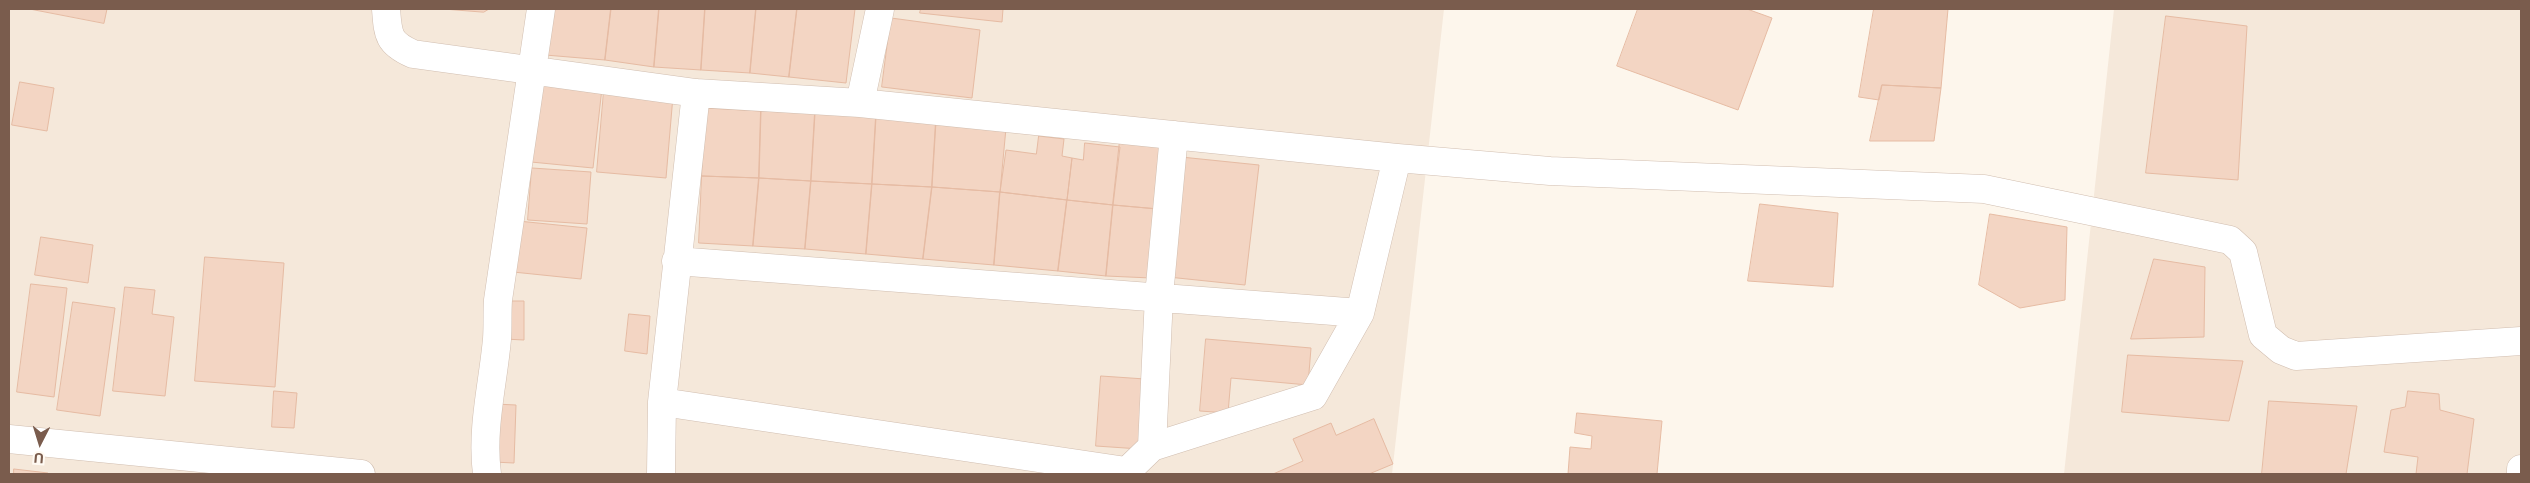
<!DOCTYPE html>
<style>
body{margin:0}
#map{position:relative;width:2530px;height:483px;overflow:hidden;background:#fdf6ec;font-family:"Open Sans",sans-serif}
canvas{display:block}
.frame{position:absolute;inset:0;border:10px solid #7a5c4d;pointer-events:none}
.north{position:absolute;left:15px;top:418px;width:50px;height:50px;-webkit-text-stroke:4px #fffaf3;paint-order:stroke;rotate:185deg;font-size:14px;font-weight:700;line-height:20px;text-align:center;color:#7a5c4d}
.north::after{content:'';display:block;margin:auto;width:18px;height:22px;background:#7a5c4d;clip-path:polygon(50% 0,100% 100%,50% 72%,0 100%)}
</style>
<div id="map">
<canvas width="2530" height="483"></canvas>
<div class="frame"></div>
<div class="north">U</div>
</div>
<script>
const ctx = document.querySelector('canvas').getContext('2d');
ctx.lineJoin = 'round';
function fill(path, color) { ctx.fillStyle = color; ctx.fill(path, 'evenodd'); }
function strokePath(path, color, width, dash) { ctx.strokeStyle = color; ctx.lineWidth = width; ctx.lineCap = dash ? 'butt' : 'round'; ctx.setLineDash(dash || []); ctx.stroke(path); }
fill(new Path2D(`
 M9,9H1444L1392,474H9Z
 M2114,9H2521V474H2064Z`), '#f5e8da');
const building = new Path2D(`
 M30,9H107L104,23Z
 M444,9H489L484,12Z
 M550,9H611L605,60L545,55Z
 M611,9H659L654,67L605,60Z
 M659,9H705L701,70L654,67Z
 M705,9H756L750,73L701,70Z
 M756,9H797L789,77L750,73Z
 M797,9H855L846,83L789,77Z
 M921,9H1003L1002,22L920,13Z
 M1638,9H1747L1772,18L1738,110L1617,66Z
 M1874,9H1948L1941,88L1882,85L1879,100L1859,97Z
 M2166,16L2247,26L2238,180L2146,173Z
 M891,18L980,30L972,98L882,87Z
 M540,81L602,88L593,168L531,162Z
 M20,82L54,88L47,131L12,125Z
 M1882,85L1941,88L1934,141H1870Z
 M604,91L673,96L666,178L597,172Z
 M705,108L761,111L759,178L702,176Z
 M761,111L815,113L811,181L759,178Z
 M815,113L876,117L872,184L811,181Z
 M876,117L936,121L932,187L872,184Z
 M936,121L1006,128L1000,192L932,187Z
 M1039,136L1064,139L1062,156L1072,158L1067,200L1000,192L1006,150L1036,154Z
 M1120,140L1165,145L1158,209L1113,205Z
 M1085,143L1120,147L1113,205L1067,200L1072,158L1083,160Z
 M1181,157L1259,165L1245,285L1168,277Z
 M532,168L591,172L587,224L528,220Z
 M702,176L759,178L753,246L699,243Z
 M759,178L811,181L805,249L753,246Z
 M811,181L872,184L866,254L805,249Z
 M872,184L932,187L923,259L866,254Z
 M932,187L1000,192L994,265L923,259Z
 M1000,192L1067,200L1058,271L994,265Z
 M1067,200L1113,205L1106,276L1058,271Z
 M1760,204L1838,213L1833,287L1748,281Z
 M1113,205L1158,209L1151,278L1106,276Z
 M1990,214L2067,227L2065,300L2020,308L1979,285Z
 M518,221L587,228L581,279L513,272Z
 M41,237L93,245L88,283L35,275Z
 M205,257L284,263L275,387L195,381Z
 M2154,259L2205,267L2204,337L2131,339Z
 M31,284L67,288L54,397L17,392Z
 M125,287L155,290L152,314L174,317L165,396L113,391Z
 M505,301H524V340L504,339Z
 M73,302L115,308L100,416L57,410Z
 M629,314L650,316L647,354L625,351Z
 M1206,339L1311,348L1308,385L1231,378L1228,413L1200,411Z
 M2128,355L2243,361L2229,421L2122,412Z
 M1101,376L1145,379L1140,449L1096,446Z
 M274,391L297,393L294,428L272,427Z
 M2408,391L2439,394L2440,410L2474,419L2467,474H2416L2418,457L2384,452L2391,410L2405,407Z
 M2269,401L2357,406L2346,474H2262Z
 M495,404L516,405L514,463L493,462Z
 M1577,413L1662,421L1657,474H1568L1570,447L1591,449L1592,436L1575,433Z
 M1374,419L1393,464L1369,474H1273L1303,461L1293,439L1331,423L1336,435Z
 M14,469L48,473V474H14Z`);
fill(building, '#f3d5c3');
strokePath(building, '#e6bba3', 1);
const minor = new Path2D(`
 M386,9C388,35 388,43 413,54L696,93L860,103L1397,158L1550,171L1984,189L2230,240L2243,252L2263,335L2281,350L2296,356L2521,341
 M860,103L880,9
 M676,261L1360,313
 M662,402L1126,471
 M9,439L361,474
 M1152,447L1159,296L1174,135
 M487,474C481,429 493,384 497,339C498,326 497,313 498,300L541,9
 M661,474L662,402L696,93
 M1124,474L1152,447L1313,396L1360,313L1397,158
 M2521,474V469`);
strokePath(minor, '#d1beb0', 29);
strokePath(minor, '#fff', 28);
</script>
